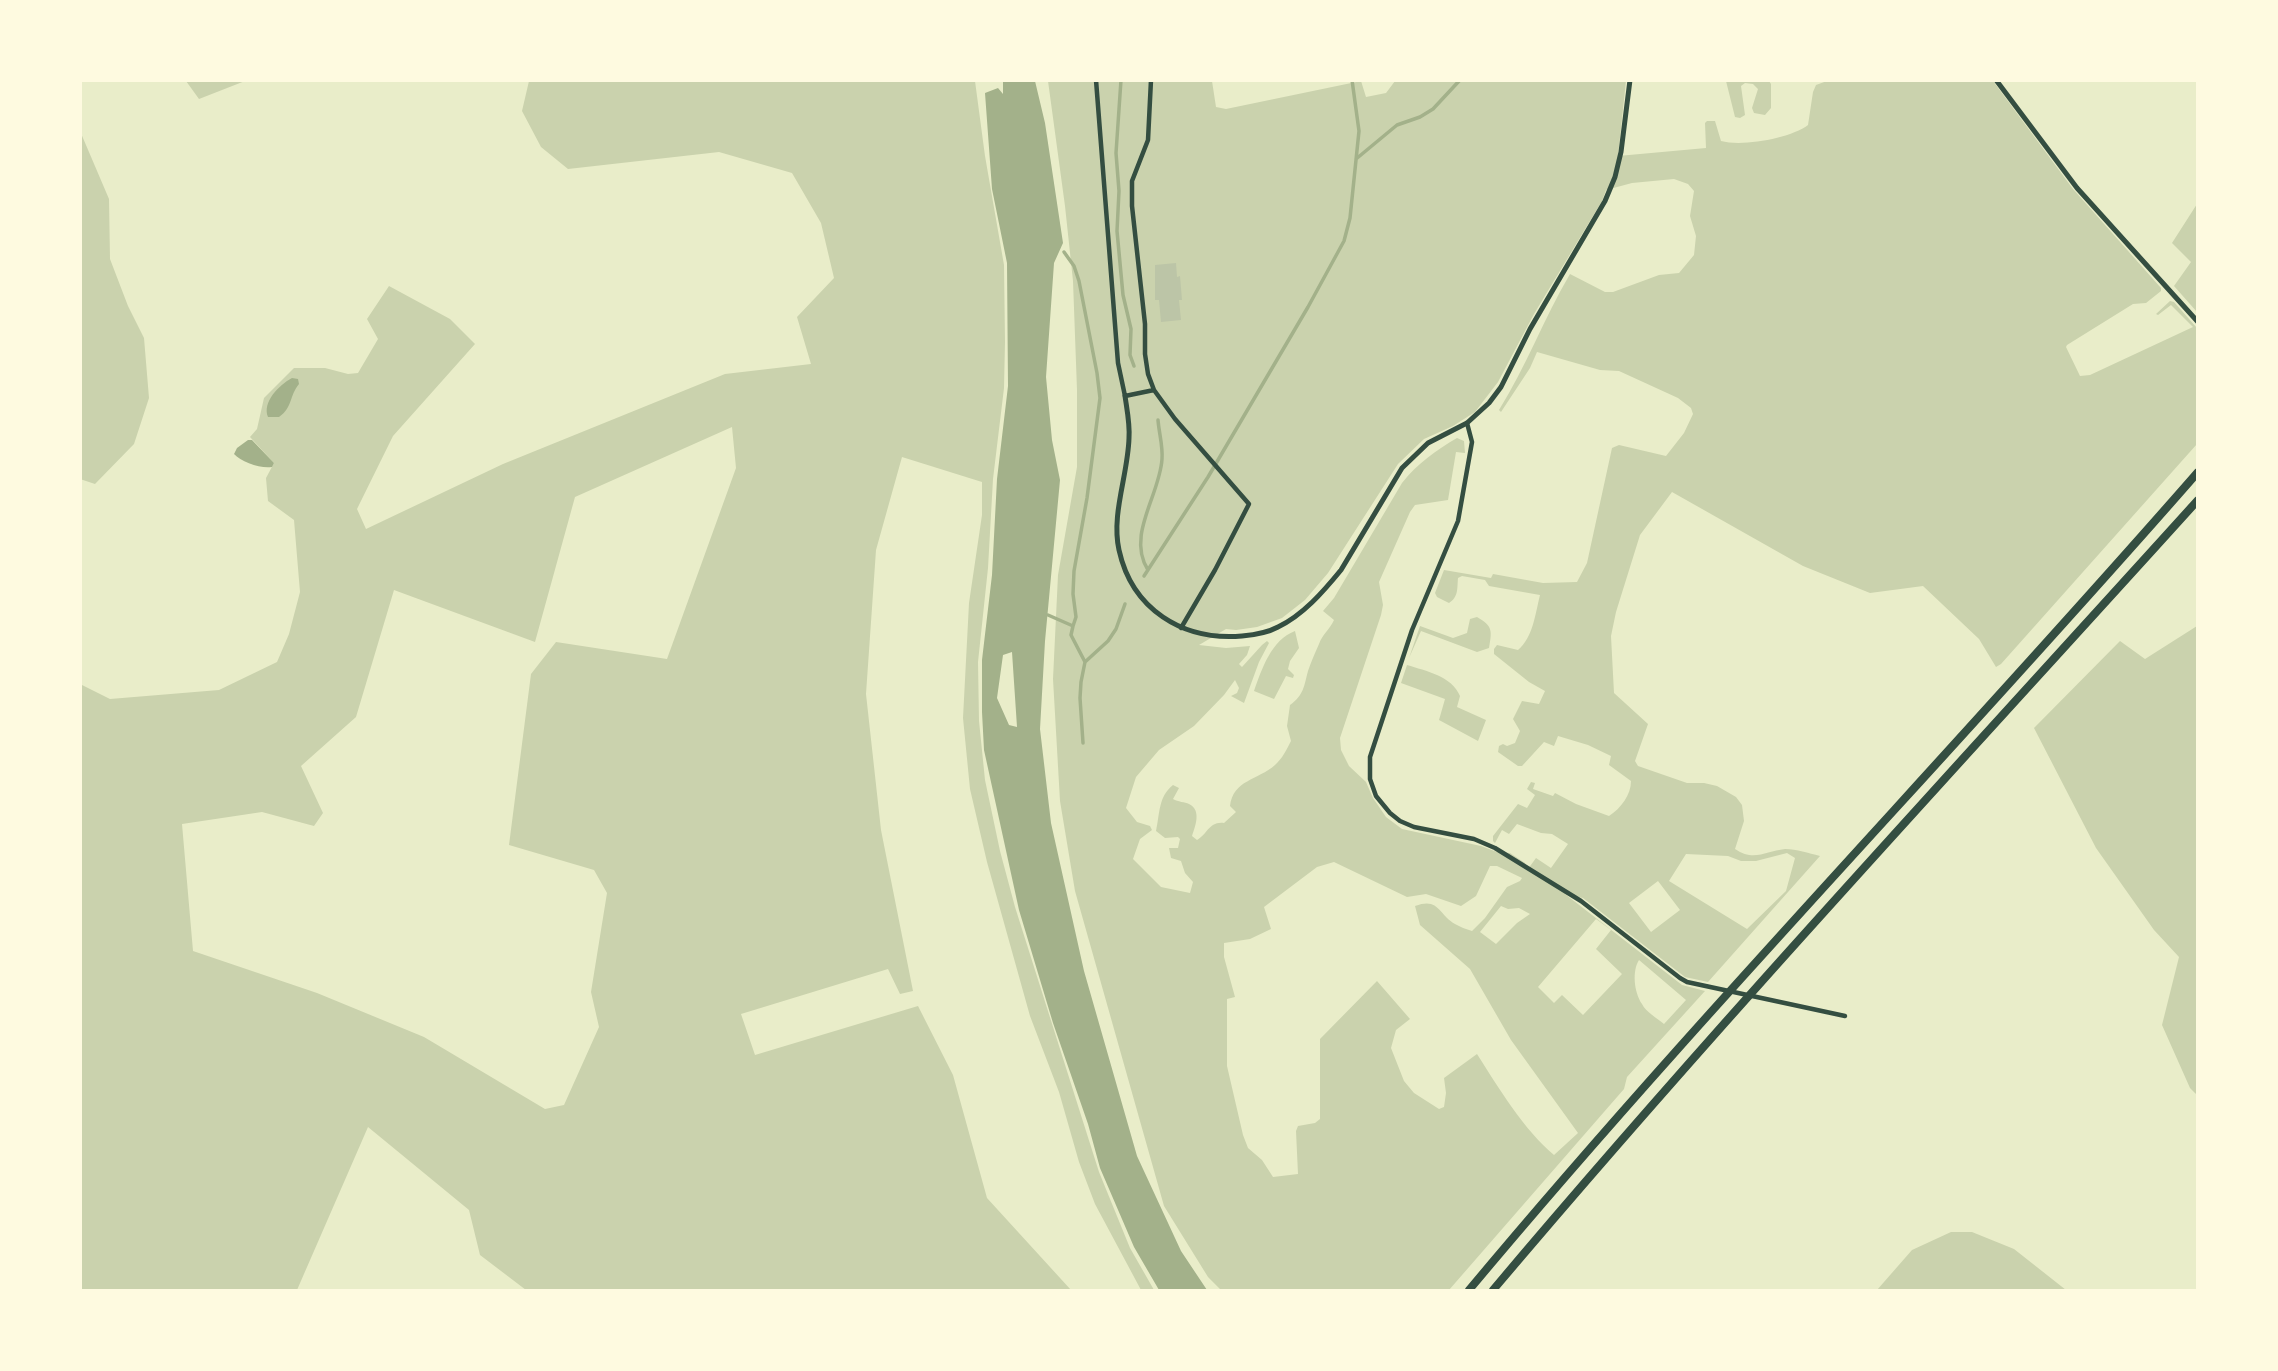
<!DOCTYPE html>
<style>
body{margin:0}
#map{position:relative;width:2278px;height:1371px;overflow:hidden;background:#e9edc9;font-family:"Exo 2",sans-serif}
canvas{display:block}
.frame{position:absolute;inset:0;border:82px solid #fefae0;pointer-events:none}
</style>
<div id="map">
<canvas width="2278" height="1371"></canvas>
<div class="frame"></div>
</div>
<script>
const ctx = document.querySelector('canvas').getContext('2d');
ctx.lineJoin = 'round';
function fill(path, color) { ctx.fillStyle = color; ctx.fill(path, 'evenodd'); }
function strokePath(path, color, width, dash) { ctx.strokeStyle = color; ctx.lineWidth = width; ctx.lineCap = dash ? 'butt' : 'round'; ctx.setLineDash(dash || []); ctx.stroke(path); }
fill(new Path2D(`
 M186,81H245L199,99Z
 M529,81H975L985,156L1004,265L1005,342L1004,388L993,479L988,568L978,662L979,721L985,780L1000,851L1015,907L1099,1172L1130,1248L1154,1290H1141L1095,1204L1079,1162L1059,1092L1030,1016L987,862L970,789L963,718L969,603L982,515V482L902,457L876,550L866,694L881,830L913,991L900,994L888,969L741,1014L755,1055L918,1006L953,1075L987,1198L1071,1290H526L480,1255L469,1210L368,1127L297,1290H81L80,684L110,699L219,690L277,662L289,634L300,592L294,520L268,501L266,478L274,463L250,437L257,429L264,398L294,368H325L348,374L358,373L378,339L367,319L389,286L450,319L475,344L393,436L357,509L366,529L503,464L725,374L811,364L797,317L834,278L821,223L792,173L719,152L568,169L541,147L522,111ZM732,427L736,468L667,659L556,642L531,674L509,845L594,870L607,893L591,992L599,1027L564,1105L545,1109L424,1037L317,993L193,951L182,824L262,812L314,826L323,813L301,766L356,717L394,590L535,642L575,497Z
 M1048,81H1212L1216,107L1226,109L1361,81L1366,97L1386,93L1395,81H1626L1618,156L1706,148L1705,123L1707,121H1715L1721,141C1743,147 1791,138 1808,125L1813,92L1816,85L1827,81H1993L2073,189L2161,288V291L2146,303L2133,304L2067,345L2066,347L2080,376L2090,375L2193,327L2171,305L2158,315L2156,314L2170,301L2174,302L2197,328V444L2001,664L1996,667L1979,639L1923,586L1870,593L1803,566L1672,492L1640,535L1616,612L1611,636L1614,693L1648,724L1635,761L1638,766L1687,783H1704L1717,786L1736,797L1742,805L1744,821L1735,849C1754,862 1766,851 1785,849C1797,849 1808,853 1820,856L1708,982L1685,977L1583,898L1565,894L1682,985L1705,991L1627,1077L1624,1089L1449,1290H1221L1208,1277L1164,1206L1075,891L1060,801L1053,679L1058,575L1077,467V390L1073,281L1065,206ZM1674,179L1688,184L1694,191L1690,216L1696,236L1694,255L1679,273L1659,275L1613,292H1605L1570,274C1544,318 1526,367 1499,410L1501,412L1530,368L1537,352L1600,370L1619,371L1678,398L1691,408L1693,414L1684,433L1666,456L1619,445L1612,448L1587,563L1577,582L1543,583L1493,574L1491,578L1444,570L1435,593L1437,597L1449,603C1459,597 1457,587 1458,578L1462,576L1485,580L1489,586L1540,595C1535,615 1533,637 1518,650L1497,645L1494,649V654L1529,682L1545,691L1539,704L1522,701L1513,719L1520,731L1515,743L1507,746L1503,744L1499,746L1498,752L1518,766H1522L1544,742L1554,746L1558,736L1588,745L1611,756L1609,765L1631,781C1631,795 1621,808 1609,816L1576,804L1555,793L1553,796L1533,789L1535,783L1531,782L1527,789L1535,795L1527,808L1518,804L1493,836V841L1495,843L1502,830L1509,834L1517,824L1541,833L1552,834L1568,844L1551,868L1536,858L1528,869L1525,863L1510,853L1497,852L1481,846L1402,829L1386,817L1373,798L1366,782L1349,766L1341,750L1340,738L1381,615L1383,605L1379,582L1410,512L1415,505L1448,500L1456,452L1465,453L1464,441L1457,438C1435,451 1418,463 1402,483L1334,598L1323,611L1334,620C1330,629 1322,635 1319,644C1315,653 1311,662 1308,671C1304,686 1304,695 1290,705L1287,726L1291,741C1287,749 1282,759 1275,765C1258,780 1233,780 1230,806L1236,812L1224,823C1209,821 1207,835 1197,840L1192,836C1195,827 1202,810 1189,804C1185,802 1178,802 1173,799L1179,788L1173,785C1158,797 1160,814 1156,831L1165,838L1178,837L1180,839L1178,848H1169L1171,858L1181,861L1185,873L1193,882L1190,893L1161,887L1133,859L1140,839L1152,830L1150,826L1137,822L1126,808L1136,777L1159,750L1194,726L1224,695L1235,680L1239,688L1237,693L1231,696L1244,703L1259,662L1269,643L1267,641L1262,645L1242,667L1239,664L1247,655L1250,646L1226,648L1199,645L1226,629L1236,630L1257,627L1282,618L1305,600L1328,573L1398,464L1424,439L1453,426L1475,412L1498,382L1534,314L1602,201L1606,190L1632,183ZM1787,853L1795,858L1786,891L1747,929L1669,881L1686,854L1728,856L1741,861H1756ZM1334,862L1407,897L1426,894L1461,906L1476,896L1490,866H1497L1522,878L1520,881L1507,887L1485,918L1472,931C1466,929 1460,927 1455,924C1438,914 1439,897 1415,906L1420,925L1470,969L1511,1040L1578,1133L1554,1155C1524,1130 1498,1087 1477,1054L1444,1078L1446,1093L1444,1107L1439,1109L1414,1093L1404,1081L1391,1048L1396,1030L1410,1019L1377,981L1320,1039V1119L1315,1123L1298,1126L1296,1131L1298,1174L1273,1177L1262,1160L1248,1148L1243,1135L1227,1066V999L1235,997L1224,957V943L1250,939L1271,929L1264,907L1317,867ZM1658,881L1680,910L1651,932L1629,903ZM1501,906L1508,909L1519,908L1530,914L1517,923L1496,944L1480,932ZM1596,919L1611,930L1596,949L1622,974L1583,1015L1562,995L1554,1003L1538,987ZM1639,960L1686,1000L1664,1024C1657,1018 1646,1012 1642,1004C1634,992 1632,971 1639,960Z
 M1726,81H1769L1771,84V108L1765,115L1754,113L1752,108L1758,89L1753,84L1745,83L1741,86L1745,115L1740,118L1735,117Z
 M80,131L109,199L110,259L128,306L144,338L149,398L134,444L95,484L80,479Z
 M2197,204V312L2174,286L2191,262L2172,243Z
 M1477,617C1493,626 1492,631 1489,648L1477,652L1421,631L1409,658L1420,626L1453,638L1467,633L1470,619Z
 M2197,626V1095L2190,1088L2162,1025L2179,957L2154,930L2096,848L2034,728L2120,641L2145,659Z
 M1295,631L1299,648L1290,661L1288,669L1294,675L1293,678L1286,676L1274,699L1254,691C1262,669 1271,640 1295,631Z
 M1407,665C1426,671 1452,676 1460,696L1457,707L1486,720L1478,741L1439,720L1445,699L1401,683Z
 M1951,1232H1972L2014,1249L2066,1290H1877L1912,1250Z`), '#cad2ad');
fill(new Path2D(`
 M1003,81H1035L1045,123L1063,243L1054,263L1046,377L1052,440L1060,480L1045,641L1040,729L1051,823L1084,971L1137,1156L1181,1251L1207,1290H1159L1134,1247L1100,1168L1088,1124L1053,1023L1019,910L984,750L982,712V660L992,575L997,479L1008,386L1007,263L992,189L985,93L998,88L1003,94ZM1012,652L1017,727L1009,725L997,698L1003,655Z
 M292,378L298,379L299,384C289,396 293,407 279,417H268C262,402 279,385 292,378Z
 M248,440H252L274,463L272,467C261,469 241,462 234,454L237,448Z`), '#a3b18a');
strokePath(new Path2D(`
 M1121,80L1116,153L1119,191L1117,231L1123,295L1131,329L1130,355L1134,366
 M1356,159L1397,125L1420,117L1433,109L1460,80
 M1064,252L1074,266L1079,281L1097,373L1100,398L1087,498L1074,571L1073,594L1076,617L1073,626
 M1148,570C1126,535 1160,495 1162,459C1163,446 1159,433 1158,420
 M1144,576L1208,477L1308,307L1344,241L1350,218L1359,131L1352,80
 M1048,615L1073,626L1071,635L1085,662L1081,682L1080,698L1083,743
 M1085,662L1108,641L1116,629L1125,604`), '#a3b18a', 3.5);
fill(new Path2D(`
 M1176,263L1177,277L1180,276L1182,300H1179L1181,320L1161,322L1159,300H1155V265Z`), '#bcc5a7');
strokePath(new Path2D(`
 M1096,80L1118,363L1125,396L1154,390L1148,374L1145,354V324L1132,206V181L1148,140L1151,80
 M1154,390L1175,419L1249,504L1215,570L1181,628
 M1467,423L1472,442L1458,521L1412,630L1370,757V779L1376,796L1390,813L1400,821L1414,827L1474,839L1495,848L1581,901L1680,978L1687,982L1845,1016`), '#344e41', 4.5);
strokePath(new Path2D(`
 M1996,80L2077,188L2198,322
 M1125,396C1127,410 1130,424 1129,438C1128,475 1111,514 1119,550C1132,609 1182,641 1242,636C1253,635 1267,633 1278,627C1303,615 1323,592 1341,570L1402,468L1428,443L1467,423L1489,403L1501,387L1530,329L1605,201L1615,177L1621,152L1630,80`), '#344e41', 5);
strokePath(new Path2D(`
 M1469,1290C1703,1010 1958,747 2198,472
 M1493,1290C1720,1021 1961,762 2198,500`), '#344e41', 8);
</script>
